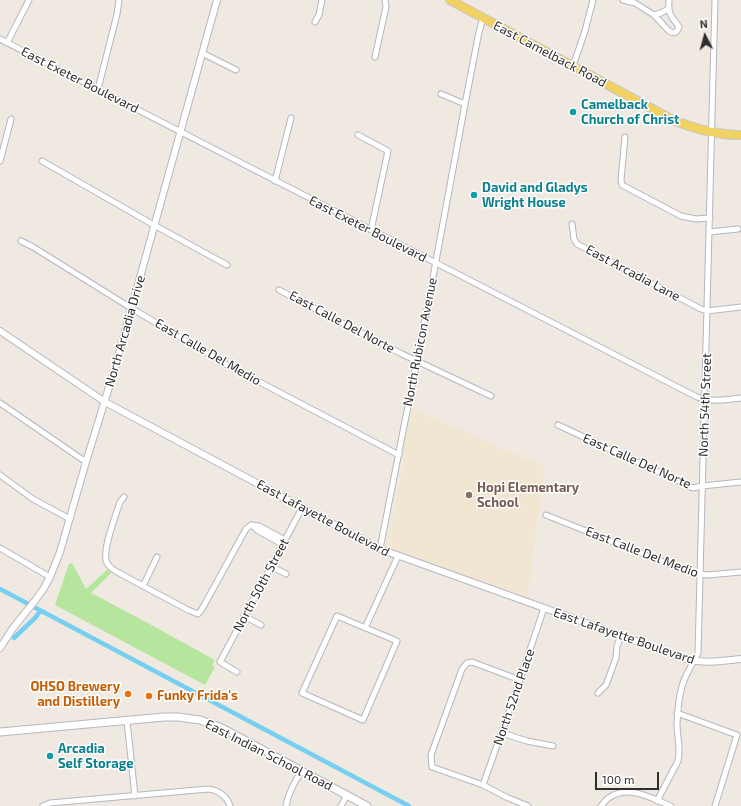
<!DOCTYPE html>
<style>
body{margin:0}
#map{position:relative;width:741px;height:806px;overflow:hidden;background:#efe9e1;font-family:"Exo 2",sans-serif}
canvas{display:block}
.north{position:absolute;left:685px;top:16px;width:40px;height:40px;-webkit-text-stroke:3px #fff;paint-order:stroke;rotate:354deg;font-size:11px;font-weight:700;line-height:16px;text-align:center;color:#2e2e2e}
.north::after{content:'';display:block;margin:auto;width:14px;height:18px;background:#2e2e2e;clip-path:polygon(50% 0,100% 100%,50% 72%,0 100%)}
.scale{position:absolute;left:595px;top:772px;width:64px;height:18px;box-sizing:border-box;border:2px solid #2e2e2e;border-top:0;padding-left:5px;font-size:12px;line-height:14px;white-space:nowrap;color:#2e2e2e;-webkit-text-stroke:3px #fff;paint-order:stroke}
</style>
<div id="map">
<canvas width="741" height="806"></canvas>
<div class="north">N</div>
<div class="scale">100 m</div>
</div>
<script>
const ctx = document.querySelector('canvas').getContext('2d');
ctx.lineJoin = 'round';
function fill(path, color) { ctx.fillStyle = color; ctx.fill(path, 'evenodd'); }
function strokePath(path, color, width, dash) { ctx.strokeStyle = color; ctx.lineWidth = width; ctx.lineCap = dash ? 'butt' : 'round'; ctx.setLineDash(dash || []); ctx.stroke(path); }
function drawText(font, color, halo, rows, align = 'center') {
  ctx.font = font + ' "Exo 2",sans-serif'; ctx.lineWidth = 3; ctx.setLineDash([]); ctx.textBaseline = 'middle'; ctx.strokeStyle = halo; ctx.fillStyle = color; for (const [text, x, y, turn = 0] of rows) {
    ctx.save(); ctx.translate(x, y); ctx.rotate((+turn || 0) * Math.PI / 180); ctx.textAlign = isNaN(turn) ? turn : align; if (halo) ctx.strokeText(text, 0, 0); ctx.fillText(text, 0, 0); ctx.restore();
  }
}
fill(new Path2D(`
 M411,408L545,467L527,597L388,548L386,546V542L392,522L402,469L404,443Z`), '#f0e6d1');
fill(new Path2D(`
 M72,563L86,589L108,569L111,573L91,593L144,621L215,660L212,665L215,667L205,685L55,605L69,564Z`), '#b6e59e');
strokePath(new Path2D(`
 M0,589L409,806
 M14,638L36,617L40,611`), '#75cff0', 4.5);
const minor = new Path2D(`
 M623,0L635,3L654,15L669,31C674,34 677,33 679,27C671,15 668,16 669,0
 M654,15L661,13L668,9
 M315,22L319,15L322,0
 M0,39L697,397C711,402 726,400 741,398
 M7,43L29,0
 M202,53L236,70
 M375,57L386,7L385,0
 M573,66L585,31L593,0
 M98,89L117,14L119,0
 M441,94L465,104
 M358,135L388,151L371,230
 M625,137L621,180L622,185L681,216L696,219L710,218
 M0,161L11,119
 M42,161L154,225L227,265
 M275,181L291,118
 M572,224L574,239L577,244L701,309L707,311L741,307
 M709,232L738,229
 M21,241L33,247L131,308L229,366L399,455
 M279,290L402,354L491,396
 M0,403L86,462
 M558,425L693,488L702,486L741,482
 M0,475L33,499L70,519
 M124,497L120,502C116,515 101,552 107,563C110,568 115,571 119,573L188,610L198,614L202,609L246,529L251,525
 M546,515L691,573L708,575L741,572
 M251,525L259,526L285,540
 M252,525L257,530L282,544
 M0,548L50,577
 M380,549L431,288L465,104L479,32L483,18
 M271,566L286,574
 M143,586L157,557
 M244,616L261,625
 M337,616L397,641L363,720L302,693Z
 M365,628L398,556
 M237,672L220,662L302,508
 M520,680L472,662L467,663L462,669L431,755L432,767L483,785L506,797L528,806
 M598,693L606,685L616,658L617,646L621,636
 M677,713L737,735L715,806
 M127,721L135,796
 M502,733L527,741L553,746
 M483,785L512,703L544,608
 M657,801L678,761C681,748 677,736 677,724C678,708 679,692 685,678C689,669 694,661 698,653L715,0
 M43,806L50,803L208,789C218,790 227,796 230,806
 M286,806C288,793 295,782 302,770
 M341,806L347,795
 M601,806C604,803 606,799 610,797C629,784 653,799 671,806`);
const tertiary = new Path2D(`
 M0,331L105,402L380,549L686,659C705,664 722,661 741,659
 M0,648L13,628L34,602L44,588L50,577L60,552L86,462L114,371L217,0`);
const secondary = new Path2D(`
 M0,732L164,717H178L200,720L222,728L367,806`);
const primary = new Path2D(`
 M450,0L673,120C695,129 717,135 741,135`);
strokePath(minor, '#b4b7c1', 7);
strokePath(tertiary, '#b4b7c1', 8);
strokePath(secondary, '#b4b7c1', 9);
strokePath(primary, '#c9c9c9', 10);
strokePath(minor, '#fff', 5);
strokePath(tertiary, '#fff', 6);
strokePath(secondary, '#fff', 7);
strokePath(primary, '#f2d163', 8);
for (const [x, y, r, color] of [
 [573,112,4,"#0f9aa8"],
 [474,195,4,"#0f9aa8"],
 [469,495,4,"#8d6e63"],
 [128,694,4,"#e8710a"],
 [149,696,4,"#e8710a"],
 [50,756,4,"#0f9aa8"]
]) { const dot = new Path2D(); dot.arc(x, y, r, 0, 2 * Math.PI); ctx.fillStyle = color; ctx.fill(dot); strokePath(dot, '#fff', 1.5); }
drawText('13px', '#2e2e2e', '#fff', [
 ["East Camelback Road",550,54,28],
 ["East Exeter Boulevard",80,80,27],
 ["East Exeter Boulevard",368,229,27],
 ["East Arcadia Lane",633,273,28],
 ["East Calle Del Norte",342,322,28],
 ["North Arcadia Drive",125,331,-74],
 ["North Rubicon Avenue",420,342,-79],
 ["East Calle Del Medio",208,352,30],
 ["North 54th Street",705,405,-88],
 ["East Calle Del Norte",637,461,24],
 ["East Lafayette Boulevard",323,518,28],
 ["East Calle Del Medio",642,552,21],
 ["North 50th Street",261,585,-62],
 ["East Lafayette Boulevard",624,636,19],
 ["North 52nd Place",514,697,-71],
 ["East Indian School Road",269,755,27]
]);
drawText('bold 13px', '#0d838f', '#fff', [
 ["Camelback",581,105],
 ["Church of Christ",581,120],
 ["David and Gladys",482,188],
 ["Wright House",482,203],
 ["Arcadia",58,749],
 ["Self Storage",58,764]
], 'left');
drawText('bold 13px', '#785e54', '#fff', [
 ["Hopi Elementary",477,488],
 ["School",477,503]
], 'left');
drawText('bold 13px', '#c56008', '#fff', [
 ["OHSO Brewery",120,687],
 ["and Distillery",120,702],
 ["Funky Frida's",157,696,"left"]
], 'right');
</script>
